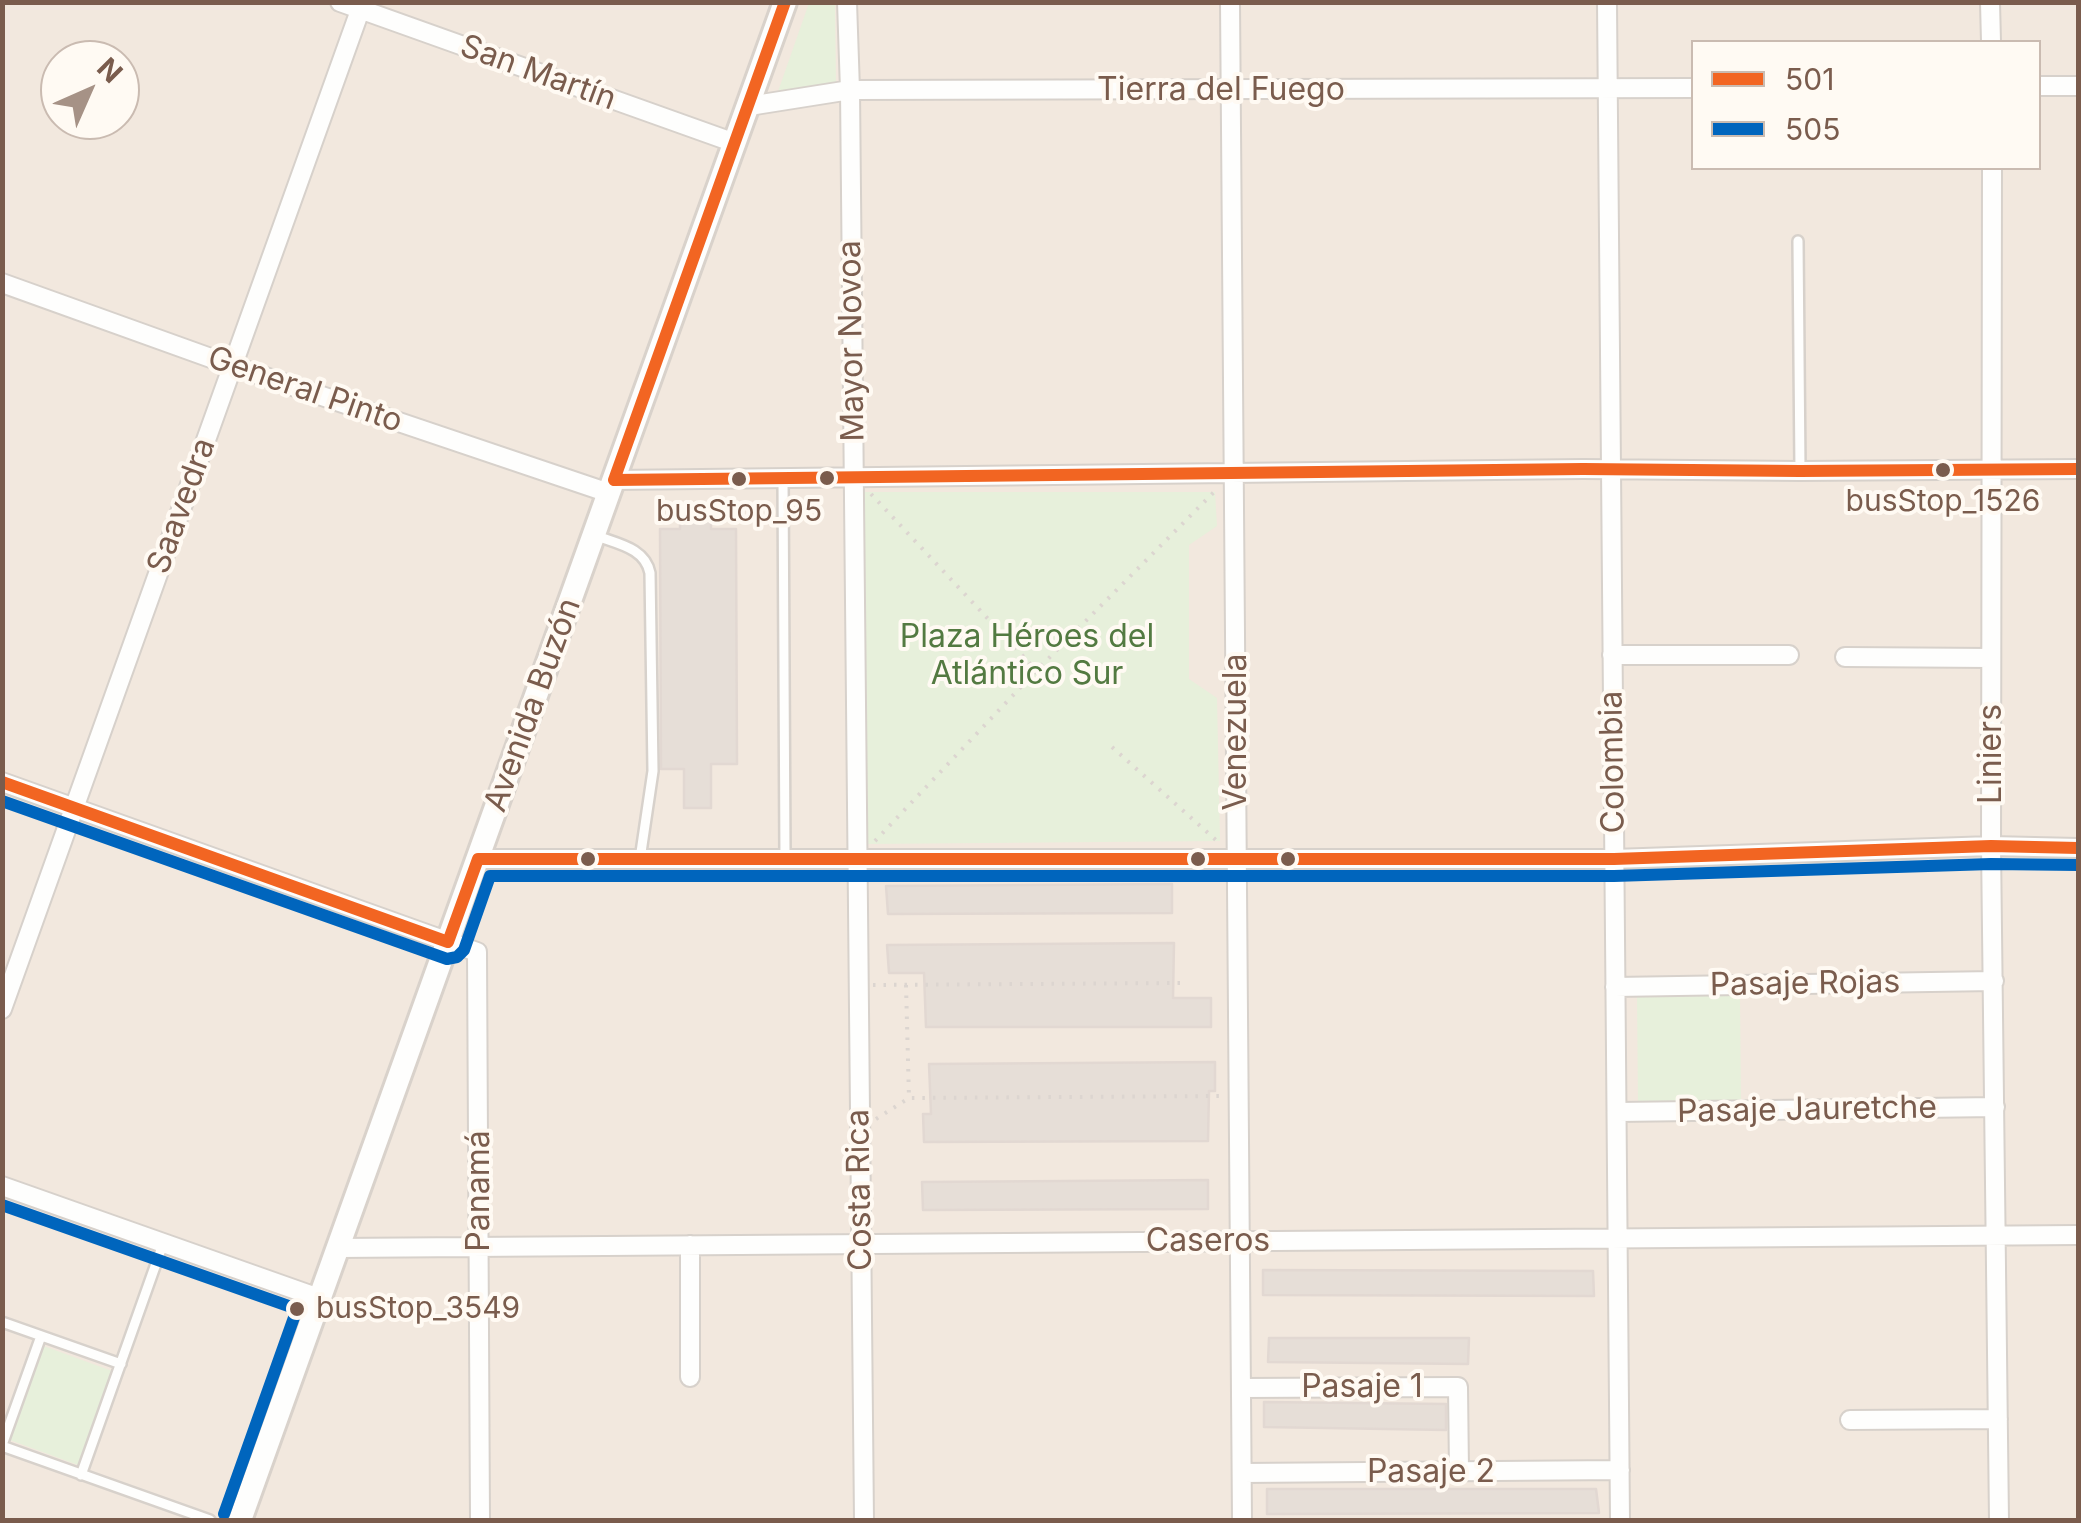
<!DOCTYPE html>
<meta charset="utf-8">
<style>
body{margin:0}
#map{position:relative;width:2081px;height:1523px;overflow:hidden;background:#f9f5f0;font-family:Inter,sans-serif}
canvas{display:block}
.frame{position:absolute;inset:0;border:5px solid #7a5c4d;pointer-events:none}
.legend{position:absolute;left:1691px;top:40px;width:350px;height:130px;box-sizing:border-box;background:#fffaf3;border:2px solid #cabbb1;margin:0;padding:12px 18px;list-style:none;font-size:30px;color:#7a5c4d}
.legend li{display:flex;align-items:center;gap:20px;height:50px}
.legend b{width:50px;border:2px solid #cabbb1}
.north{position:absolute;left:40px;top:40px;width:100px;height:100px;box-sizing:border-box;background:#fffaf3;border:2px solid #cabbb1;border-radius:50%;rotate:45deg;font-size:28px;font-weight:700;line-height:40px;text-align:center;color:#7a5c4d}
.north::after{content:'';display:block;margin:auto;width:35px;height:45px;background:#a69286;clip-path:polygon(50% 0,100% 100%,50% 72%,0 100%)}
</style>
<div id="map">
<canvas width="2081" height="1523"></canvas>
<div class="frame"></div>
<ul class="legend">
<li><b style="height:12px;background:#f26522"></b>501</li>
<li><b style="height:12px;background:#0065bd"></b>505</li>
</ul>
<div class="north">N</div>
</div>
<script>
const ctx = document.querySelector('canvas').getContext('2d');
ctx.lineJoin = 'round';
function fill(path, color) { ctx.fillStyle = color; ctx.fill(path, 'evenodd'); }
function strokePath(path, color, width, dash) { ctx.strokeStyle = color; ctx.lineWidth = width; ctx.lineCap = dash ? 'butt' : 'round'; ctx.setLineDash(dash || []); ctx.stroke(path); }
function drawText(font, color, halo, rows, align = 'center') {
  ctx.font = font + ' Inter,sans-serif'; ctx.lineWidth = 8; ctx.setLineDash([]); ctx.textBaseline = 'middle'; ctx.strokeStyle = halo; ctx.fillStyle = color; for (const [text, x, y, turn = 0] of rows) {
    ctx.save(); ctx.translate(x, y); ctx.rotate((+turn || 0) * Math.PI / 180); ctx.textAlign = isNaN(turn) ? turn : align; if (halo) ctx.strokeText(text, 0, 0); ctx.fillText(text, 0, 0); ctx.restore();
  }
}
fill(new Path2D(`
 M3,3H2078V1520H3ZM1694,42H2038V168H1694ZM60,60H120V120H60Z`), '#f2e8de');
fill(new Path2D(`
 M809,3H835L836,87L775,100Z
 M864,492H1215L1217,526L1189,545V679L1217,698L1220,841L867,844Z
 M1740,995L1741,1101L1638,1102L1637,996Z
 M41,1345L112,1371L78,1465L7,1439Z`), '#e7f0db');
const building = new Path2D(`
 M680,509L711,510V529H736L737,764H711V808H684V769H661L660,529H680Z
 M1172,884V913L888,914L886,886Z
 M1174,943L1173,998H1211V1027H926L924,973H889L887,945Z
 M1215,1062V1091H1209L1208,1141L924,1142L923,1114H931L929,1064Z
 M1208,1180V1209L923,1210L922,1182Z
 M1263,1270L1593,1271L1594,1296L1263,1295Z
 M1269,1338H1469L1468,1364L1268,1362Z
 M1264,1402L1446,1404V1430L1264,1427Z
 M1267,1489H1596L1599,1513L1267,1514Z`);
fill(building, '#e6ded7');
strokePath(building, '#e2d8d2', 2.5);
const lane = new Path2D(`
 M1798,241L1800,471
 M783,477L785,859
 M597,536C618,544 645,548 650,573L653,771L640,859
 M2,1322L121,1364
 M2,1445L41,1336
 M2,1446L210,1520
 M81,1475L163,1244`);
const street = new Path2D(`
 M340,2L735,143
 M847,2L850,90L864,1520
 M1230,2L1242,1520
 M1607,2L1620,1520
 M1990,2L1991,42
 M2038,86H2078
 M749,106L850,90L1694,88
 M1992,168L1991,846L1999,1520
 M2,283L233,366L609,493
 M614,480L1583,469L1800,471L2078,469
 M1612,655H1789
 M1845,657L1991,658
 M2,782L477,952L480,1520
 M478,859H1614L1991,846L2078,848
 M1615,987L1994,981
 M2,1009L363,2
 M1618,1112L1995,1107
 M2,1186L319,1298
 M690,1245V1377
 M337,1248L2078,1235
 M1241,1388L1458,1387L1459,1471
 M1850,1420L1998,1419
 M1242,1473L1620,1470`);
const secondary = new Path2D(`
 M240,1520L785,2`);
strokePath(lane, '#d7d1cb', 14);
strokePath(street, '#d7d1cb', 22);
strokePath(secondary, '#d9d2cb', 28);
strokePath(new Path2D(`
 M871,494L1035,669
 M1112,747L1217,841
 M875,841L1036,671L1217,489
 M873,985L1181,983
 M906,985L909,1098
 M876,1119L909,1098L1221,1096`), '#dcd5d0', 4, [2.5, 8]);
strokePath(lane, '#fefefd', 9);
strokePath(street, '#fefefd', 18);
strokePath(secondary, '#fefefd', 22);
strokePath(new Path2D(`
 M785,2L614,480L1583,469L1800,471L2078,469
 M2,782L448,942L478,859H1614L1991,846L2078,848`), '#f26522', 12);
strokePath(new Path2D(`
 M2,801L447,959L457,957L464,950L490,876H1614L1991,864L2078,865
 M2,1205L297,1309L224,1514`), '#0065bd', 12);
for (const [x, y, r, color] of [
 [1943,470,9,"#7a5c4d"],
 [827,478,9,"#7a5c4d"],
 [739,479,9,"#7a5c4d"],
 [588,859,9,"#7a5c4d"],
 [1198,859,9,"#7a5c4d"],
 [1288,859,9,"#7a5c4d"],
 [297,1309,9,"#7a5c4d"]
]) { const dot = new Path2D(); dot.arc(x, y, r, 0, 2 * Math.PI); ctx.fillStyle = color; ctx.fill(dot); strokePath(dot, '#fffaf3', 4); }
drawText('30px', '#7a5c4d', '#fffaf3', [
 ["busStop_1526",1943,502],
 ["busStop_95",739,512],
 ["busStop_3549",316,1309,"left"]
]);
drawText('32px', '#7a5c4d', '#fffaf3', [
 ["San Martín",538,73,20],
 ["Tierra del Fuego",1221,90],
 ["Mayor Novoa",852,341,-91],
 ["General Pinto",305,390,19],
 ["Saavedra",182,506,-70],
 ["Avenida Buzón",533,705,-70],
 ["Venezuela",1236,732,-90],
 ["Liniers",1991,754,-90],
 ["Colombia",1613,762,-91],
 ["Pasaje Rojas",1805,984,-1],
 ["Pasaje Jauretche",1807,1110,-1],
 ["Costa Rica",860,1190,-91],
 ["Panamá",479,1191,-90],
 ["Caseros",1208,1241],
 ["Pasaje 1",1362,1387],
 ["Pasaje 2",1431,1472]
]);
drawText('32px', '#537a41', '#fffaf3', [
 ["Plaza Héroes del",1027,637],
 ["Atlántico Sur",1027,674]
]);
</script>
